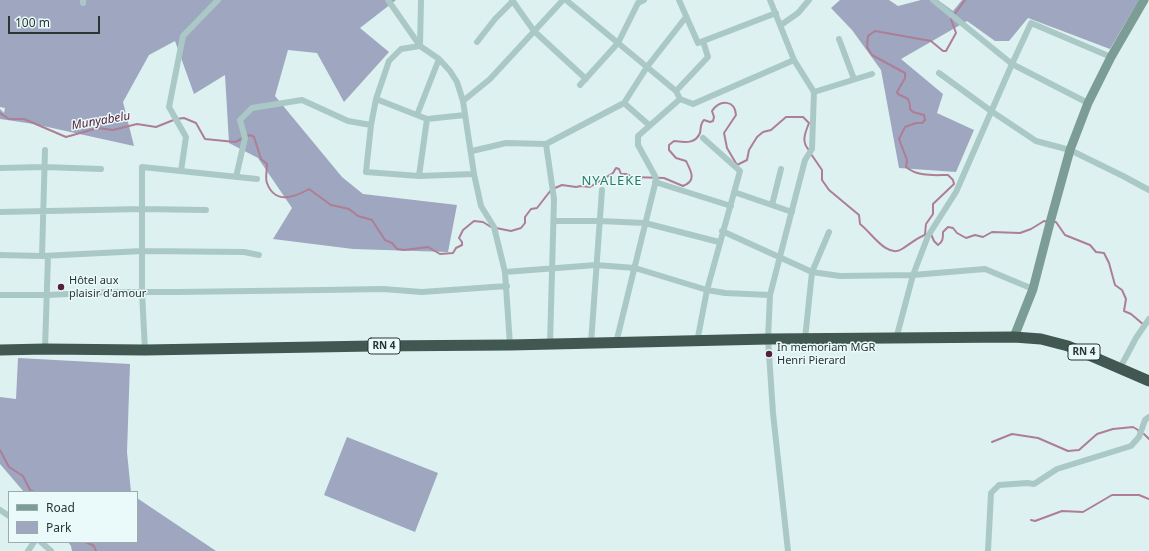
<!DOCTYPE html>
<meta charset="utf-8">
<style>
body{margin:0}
#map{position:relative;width:1149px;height:551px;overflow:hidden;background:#def1f1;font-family:"Noto Sans",sans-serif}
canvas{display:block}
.legend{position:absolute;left:8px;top:491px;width:130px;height:52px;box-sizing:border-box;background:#eaf9f9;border:1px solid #9dabaa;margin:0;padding:5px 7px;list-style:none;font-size:12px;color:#293734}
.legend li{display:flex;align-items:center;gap:8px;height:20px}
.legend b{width:20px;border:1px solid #9dabaa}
.scale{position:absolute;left:8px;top:16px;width:92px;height:18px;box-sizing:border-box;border:2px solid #293734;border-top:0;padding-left:5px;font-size:12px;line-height:14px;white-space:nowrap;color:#293734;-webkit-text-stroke:3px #eaf9f9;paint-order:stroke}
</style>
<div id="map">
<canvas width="1149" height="551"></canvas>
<ul class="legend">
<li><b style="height:5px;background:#7b9d96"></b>Road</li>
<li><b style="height:11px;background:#9ea6c0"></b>Park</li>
</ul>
<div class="scale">100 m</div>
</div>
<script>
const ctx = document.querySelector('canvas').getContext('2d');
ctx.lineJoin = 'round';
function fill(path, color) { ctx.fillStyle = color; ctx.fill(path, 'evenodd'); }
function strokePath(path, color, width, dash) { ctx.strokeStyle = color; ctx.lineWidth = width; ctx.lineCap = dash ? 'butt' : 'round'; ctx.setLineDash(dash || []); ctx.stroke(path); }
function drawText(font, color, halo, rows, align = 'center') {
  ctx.font = font + ' "Noto Sans",sans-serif'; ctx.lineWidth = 3; ctx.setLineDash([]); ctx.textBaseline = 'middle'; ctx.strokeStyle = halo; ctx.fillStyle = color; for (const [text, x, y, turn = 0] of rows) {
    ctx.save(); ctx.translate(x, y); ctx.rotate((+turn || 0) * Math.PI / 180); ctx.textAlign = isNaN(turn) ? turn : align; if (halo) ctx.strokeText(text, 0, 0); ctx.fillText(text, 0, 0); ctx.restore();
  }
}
fill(new Path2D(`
 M0,0H396L360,28L389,52L344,102L317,53L288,50L275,96L342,177L363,194L457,205L448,252L353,249L273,239L292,208L258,158L229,143L225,75L194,94L175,41L149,55L123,102L134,146L34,124L0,119V109L4,113L5,108L0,107Z
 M840,0H889L898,6L921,0H938L953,11L962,0H1139L1110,49L1028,18L1009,41H995L967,21L901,59L943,94L937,113L974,130L956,172L899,168L881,70L852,30L831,8Z
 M18,358L130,364L127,452L131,492H24L0,464V397L16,399Z
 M347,437L438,473L415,532L324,495Z
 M137,497V498L216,551H72L71,546L68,542H137Z`), '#9ea6c0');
strokePath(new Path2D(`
 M0,113L9,119H24L66,137L98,128L113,130L137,124L156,127L176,119L184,118L196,123L205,139L235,142L250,135L254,137L261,159L267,164C267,170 265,179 267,183C275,205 295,197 309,189L331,205L349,209L358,216L372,220L385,240L392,243L397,249L404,250L428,247L440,254L453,253L456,248L462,245V242L459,238L463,230L474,221L483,222L491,227
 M811,154L822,170V180L829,190L859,215L860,224C871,232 887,259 902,249C910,244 918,237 927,234
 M555,188L562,185L576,187L581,186L590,187L613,173L616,168L619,169L621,174H626L632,177L664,178L683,186C697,181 691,171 686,161L676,158L669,150V145L674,141C683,142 695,145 700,133C701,128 700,124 704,120L710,122L713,121L714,117L712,111C720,99 735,100 736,115L724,133L727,148L737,165L747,160L749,150L757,137L763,132L771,130L786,117H803L809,123C805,133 801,142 809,150
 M1052,222H1056L1065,235L1090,245L1096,252L1104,253L1109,263L1115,285L1122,290L1126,299L1124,311L1131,314L1144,325
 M496,228L511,231L521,228L525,223V217L531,209L537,208L551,190
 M925,234L926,224L933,214V204L954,184L953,180L948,175C934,175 918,177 906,167L907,160L899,139L905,127L916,123H922L925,120L924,115L913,112L910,109V105L908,99L898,94L897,92L905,78V73L872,55L867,47L868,36L875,31L931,41L943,51H946L956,33L951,19L965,0
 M931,234L934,241L938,245C943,242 943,238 943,232L948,227L953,228L957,233L966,238L975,235L983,237L992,232L1020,233L1031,229L1044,221L1048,222
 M1144,434L1149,439
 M992,442L1012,434L1038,438L1068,451L1079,450L1097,434L1113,429L1133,427L1138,430L1139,432
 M0,450L9,467L23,476L30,490L34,492
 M1031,520L1035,521L1062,511L1083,512L1112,495H1139L1149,499
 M86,542L94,546L96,551`), '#ad7e96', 2);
strokePath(new Path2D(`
 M388,0L420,46L439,59L450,71L457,82L463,101L474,174L481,206L494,227L505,272L510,345
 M421,0L420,46L401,49L389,61L376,99L371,125L366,172L419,176L474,174
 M512,0L534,31L586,79
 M566,0L676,91L680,99L638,136V145L655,176L656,180L616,343
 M679,0L698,43L776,13
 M770,0L794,60L814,92L812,149L805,160L770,295L768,339L773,413L788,551
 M933,0L1012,64L1088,103
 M83,3V0
 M781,25L798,13L809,0
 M839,39L854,79
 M477,42L495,19L513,1
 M939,73L991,111L1036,141L1070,150L1123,176L1149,190
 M580,85L618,43L638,3L644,0
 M676,91L708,57L703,41
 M814,92L872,74
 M376,99L427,119L465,115
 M680,99L693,104L794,60
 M463,101L490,79L563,0
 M624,103L649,125
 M417,115L439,59
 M546,144L554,199L550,344
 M472,151L506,143L546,144L624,103L647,67L686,17
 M0,168L44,167L101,169
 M181,171L186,137L169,107L183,36L218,0
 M419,176L427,119
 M236,177L245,138L240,120L252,108L302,100L348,121L371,125
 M655,182L731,206
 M734,192L792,212
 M772,205L781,169
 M0,212L142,209L206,210
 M554,221H600L645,223L719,242
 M722,231L812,272L840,276L913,275L985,269L1033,289
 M0,255L42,256L142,251L244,252L259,255
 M42,256L45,150
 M505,272L596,265L635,268L707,290L725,293L770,295
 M0,295H47L109,292H178L323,290L383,289L422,292L507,286
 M805,339L812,272L829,232
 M896,339L913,275L928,236L956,192L1012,64L1031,23L1111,57
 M697,342L707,290L740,171L703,138
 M591,343L602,190
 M45,349L48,256
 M145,350L142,292V167L257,179
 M1120,368L1136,338L1149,319
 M0,510L9,516
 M41,542L51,551
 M28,551L34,542
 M988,551L991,493L999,485L1027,483L1034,484L1057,469L1131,446L1139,437L1145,420L1149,417`), '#aac9c6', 6);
strokePath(new Path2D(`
 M1014,337L1033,289L1051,219L1070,150L1088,103L1111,57L1144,0`), '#7b9d96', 9);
strokePath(new Path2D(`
 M0,350L45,349L145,350L373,346L510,345L768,339L1014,337L1041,339L1068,346L1149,381`), '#415752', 11);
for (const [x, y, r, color] of [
 [61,287,4,"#56213b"],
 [769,354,4,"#56213b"]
]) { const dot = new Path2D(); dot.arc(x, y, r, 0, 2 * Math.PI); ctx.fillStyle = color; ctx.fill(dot); strokePath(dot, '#eaf9f9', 1.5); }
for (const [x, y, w] of [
 [384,346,32],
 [1084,352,32]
]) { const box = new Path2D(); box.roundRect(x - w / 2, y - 8, w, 16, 3); ctx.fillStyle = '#eaf9f9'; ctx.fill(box); strokePath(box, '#293734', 1); }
drawText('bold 10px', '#293734', null, [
 ["RN 4",384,346],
 ["RN 4",1084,352]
]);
drawText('11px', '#293734', '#eaf9f9', [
 ["Hôtel aux",69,281],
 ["plaisir d'amour",69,294],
 ["In memoriam MGR",777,348],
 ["Henri Pierard",777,361]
], 'left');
drawText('italic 12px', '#56213b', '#eaf9f9', [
 ["Munyabelu",101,121,-10]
]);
ctx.letterSpacing = '1px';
drawText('13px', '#257c61', '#eaf9f9', [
 ["NYALEKE",612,181]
]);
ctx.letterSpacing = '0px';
</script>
